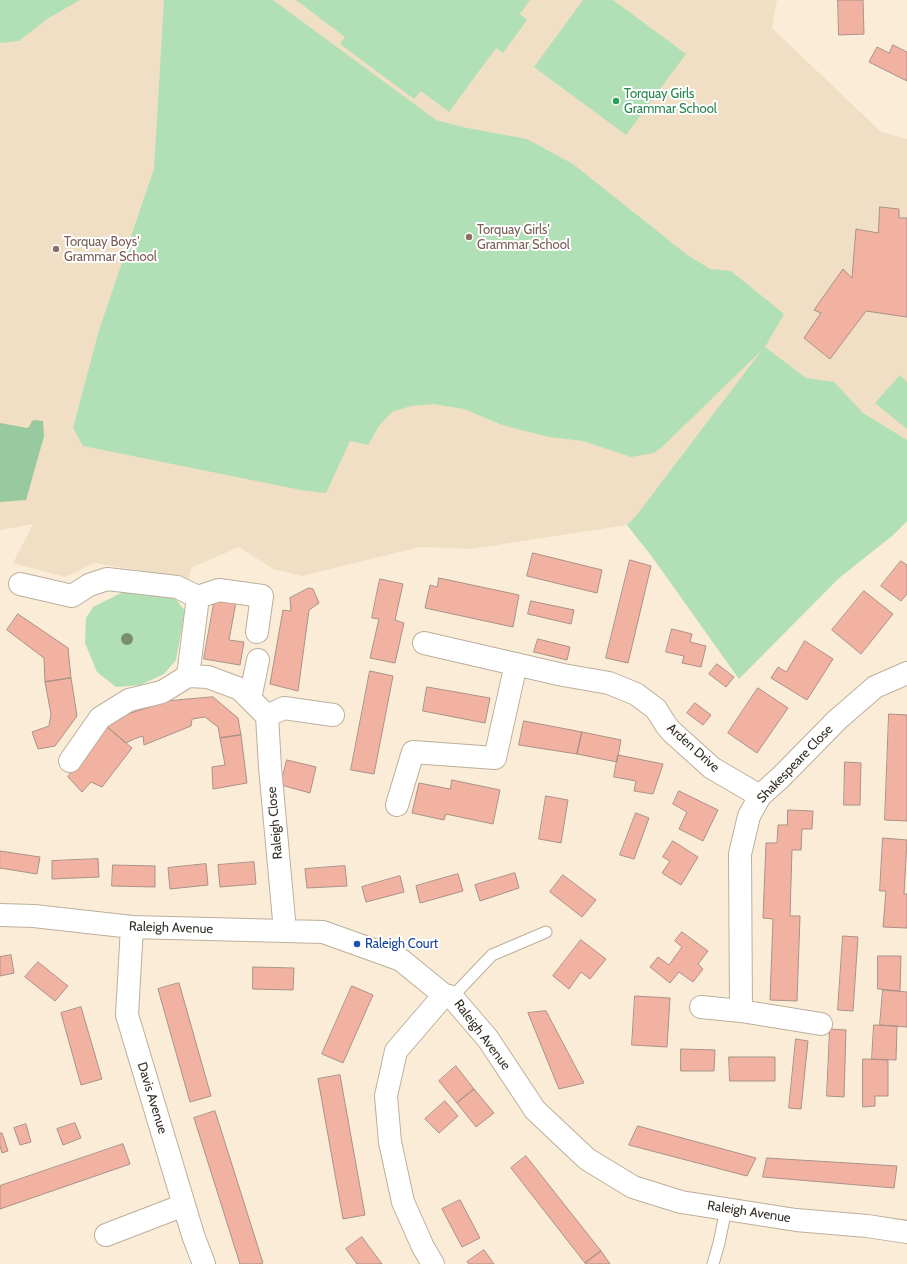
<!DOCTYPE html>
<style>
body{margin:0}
canvas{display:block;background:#faecd7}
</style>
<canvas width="907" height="1264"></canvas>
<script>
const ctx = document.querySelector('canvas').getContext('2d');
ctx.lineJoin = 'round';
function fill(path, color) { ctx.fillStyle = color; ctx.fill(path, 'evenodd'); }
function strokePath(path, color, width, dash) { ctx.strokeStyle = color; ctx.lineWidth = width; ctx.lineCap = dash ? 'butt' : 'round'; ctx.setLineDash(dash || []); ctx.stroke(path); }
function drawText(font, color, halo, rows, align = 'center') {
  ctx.font = font + ' Cabin,sans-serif'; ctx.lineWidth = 4; ctx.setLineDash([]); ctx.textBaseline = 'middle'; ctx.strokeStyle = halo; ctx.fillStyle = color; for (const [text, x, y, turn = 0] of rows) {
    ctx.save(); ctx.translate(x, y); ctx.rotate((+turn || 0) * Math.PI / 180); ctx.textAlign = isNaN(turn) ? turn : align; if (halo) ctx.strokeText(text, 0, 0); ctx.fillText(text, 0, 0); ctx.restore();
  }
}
fill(new Path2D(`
 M0,0H777L772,28L881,132L907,139V521L892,536L839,578L739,679L653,558L627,525L471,549L420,547L302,576L273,569L239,547L191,568L189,579L95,563L65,577L13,563L33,524L0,530Z`), '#f0dfc4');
fill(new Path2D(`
 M0,0H80L47,19L19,41L0,43Z
 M164,0H273L436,120L462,127L527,139L573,164L686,254L710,269L731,271L784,314L765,347L806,378L834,382L863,413L907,440V521L892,536L839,578L739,679L653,558L627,525L636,516L762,350L661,448L653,453L631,457L583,441L549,437L502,425L464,409L434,404L411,406L392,412L379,426L368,445L350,441L326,493L301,490L83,446L73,428L99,330L154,169Z
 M296,0H530L520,14L527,20L503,53L496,48L449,112L421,91L414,99L340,44L345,37Z
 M583,0H613L686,54L626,135L534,67Z
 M900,375L907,382V429L875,403Z
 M123,592L163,595L175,598L185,611L176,660L164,674L140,685L116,687L97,672L85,643L86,618L93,607Z`), '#b2e0b6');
fill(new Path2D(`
 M35,420L43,421L44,436L26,500L0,502V423L27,428L29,427L32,421Z`), '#99c99e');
const building = new Path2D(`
 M838,0H863L864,34L839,35Z
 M893,45L907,52V81L869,62L877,47L889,53Z
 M880,207L899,209V218H907V317L866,311L830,359L804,338L821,313L814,310L843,269L852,278L856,229L878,233Z
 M533,553L602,570L597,593L527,576Z
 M630,560L651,566L628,663L606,658Z
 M901,561L907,565V594L901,601L881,586Z
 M439,578L519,595L513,627L425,608L430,585L437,587Z
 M380,579L403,584L395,620L404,623L395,663L370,658L379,619L372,618Z
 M309,588L313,589L319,603L309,610L298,691L270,684L283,610L291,611L290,598Z
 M864,591L893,614L861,654L832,630Z
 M215,598L236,602L229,640L244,642L240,665L204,659Z
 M531,601L574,610L571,624L528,614Z
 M18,614L68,648L71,678L45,682L44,658L7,630Z
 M672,629L692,634L690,642L706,646L701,667L682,663L684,656L666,652Z
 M538,639L570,647L567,660L534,652Z
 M805,641L833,659L807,700L771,678L778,667L786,672Z
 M717,664L734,677L726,687L709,674Z
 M370,671L393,676L374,774L351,770Z
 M71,678L77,716L55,746L38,749L32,732L49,726L51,714L45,682Z
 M427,687L490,698L485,723L423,711Z
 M758,688L788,708L757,753L728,733Z
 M213,697L238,718L241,735L220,738L218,727L205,717L192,719L191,726L144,745L143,736L134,739L126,743L106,726L122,716L167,701Z
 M695,703L711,715L703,725L687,713Z
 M889,714L907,715V821L885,820Z
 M524,721L582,732L577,754L519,745Z
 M106,726L132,748L102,787L91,782L82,792L68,777Z
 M582,732L621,740L617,762L577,754Z
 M241,735L247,783L213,789L212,767L225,765L220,738Z
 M618,755L663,764L653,794L634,791L636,781L614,777Z
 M287,760L316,767L310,793L281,785Z
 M845,762L861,763L860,805H844Z
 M452,780L500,790L493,824L446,814L444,820L412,813L419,783L450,789Z
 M679,791L718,810L703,841L679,829L687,812L673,804Z
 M546,796L568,800L561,843L539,839Z
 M788,810L813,811L812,829H802L801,850H792L790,916H800L797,1001L770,1000L773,919L763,918L766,843H777L778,825H787Z
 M636,813L649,818L634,859L620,855Z
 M883,838L907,840L904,894H907V928L883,927L886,891H880Z
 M673,841L698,857L681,885L662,873L670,861L663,857Z
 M0,851L40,857L37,874L0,868Z
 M98,859L99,877L52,879V861Z
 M254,862L256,884L220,887L218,865Z
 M206,864L208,885L170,889L168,868Z
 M113,865L155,866V887L112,886Z
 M345,866L347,886L307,888L305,869Z
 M515,873L519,888L480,901L475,885Z
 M458,874L463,891L420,903L416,886Z
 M563,875L596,900L582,917L550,892Z
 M400,876L404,892L366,902L362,887Z
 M682,932L708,951L698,964L703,969L693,982L679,972L670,983L650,967L658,957L669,965L682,947L675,941Z
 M843,936L858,937L853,1011L838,1010Z
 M581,940L606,959L590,979L581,972L569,989L553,976Z
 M11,955L14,973L0,976V957Z
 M878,956H901L900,991L878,989Z
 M38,962L68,986L55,1001L25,977Z
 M253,967L294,968L293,990L253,989Z
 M179,983L211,1096L190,1102L158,989Z
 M352,986L373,995L343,1063L322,1054Z
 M883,990L907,992V1027L880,1025Z
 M635,996L670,998L667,1047L632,1045Z
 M81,1007L102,1079L81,1085L61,1013Z
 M546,1011L584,1083L559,1089L528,1013Z
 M874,1025L897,1026L896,1060L872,1059Z
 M830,1029L846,1030L844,1097L827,1096Z
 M796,1039L808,1041L801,1109L789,1108Z
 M681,1049L715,1050L714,1071H681Z
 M729,1057H775V1081H730Z
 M863,1059L888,1060V1096H875V1106L863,1107Z
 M456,1066L474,1089L457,1103L439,1081Z
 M340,1075L365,1215L343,1219L318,1079Z
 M474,1089L494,1113L476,1127L457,1103Z
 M445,1101L458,1116L439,1133L425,1119Z
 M215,1111L263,1263L259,1264H240L194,1118Z
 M75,1123L81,1138L63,1145L57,1129Z
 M26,1124L31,1142L20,1145L14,1128Z
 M638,1126L756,1158L747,1176L629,1145Z
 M0,1133H2L8,1151L2,1153L0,1146Z
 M123,1144L130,1164L0,1209V1186Z
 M526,1156L601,1251L585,1263L511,1168Z
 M767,1158L897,1166L894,1188L763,1177Z
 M460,1200L480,1238L462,1247L442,1209Z
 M362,1237L382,1264H357L346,1249Z
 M484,1250L494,1264H469L467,1262Z
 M601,1251L610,1264H586L585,1263Z`);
fill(building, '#f2b2a1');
strokePath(building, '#aa918a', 1);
const lane = new Path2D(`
 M452,997L492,955L546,932
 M713,1264L719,1243L726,1209`);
const street = new Path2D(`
 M20,584L72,596L89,585L107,579L177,587L198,597L188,676
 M198,597L219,590L262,596L257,632
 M424,643L563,675L609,683L636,694L656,709L666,725L672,732L712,768L760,796
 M250,699L258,660
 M267,716L284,708L333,715
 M70,761L100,718L129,700L162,692L188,676L208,677L240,689L267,716L270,767L285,931
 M397,805L413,752L495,758L516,664
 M0,915L34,916L132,927L323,932L401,960L444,995L452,997L488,1039L535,1110L587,1159L633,1187L681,1202L796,1220L867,1226L907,1232
 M132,927L127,1015L193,1235L204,1264
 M701,1007L741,1011L821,1024
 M741,1011L740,854L749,816L760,796L782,776L837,720L875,687L907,673
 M106,1235L184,1205
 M433,1264L423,1247L403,1202L390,1142L386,1096L396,1051L444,995`);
strokePath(lane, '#bcaf9b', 13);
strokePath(street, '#bcaf9b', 24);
strokePath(lane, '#fff', 11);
strokePath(street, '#fff', 22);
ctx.fillStyle = '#799070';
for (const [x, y] of [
 [127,639]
]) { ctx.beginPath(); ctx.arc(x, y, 6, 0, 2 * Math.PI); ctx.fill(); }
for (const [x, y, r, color] of [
 [616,101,4,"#2e9e5b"],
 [469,237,4,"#8d6e63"],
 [56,249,4,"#8d6e63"],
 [357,944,4,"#1a4fb4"]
]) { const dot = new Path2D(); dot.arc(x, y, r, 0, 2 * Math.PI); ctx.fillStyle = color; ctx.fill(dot); strokePath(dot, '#fff', 1.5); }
drawText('13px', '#27864d', '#fff', [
 ["Torquay Girls",624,94],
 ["Grammar School",624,109]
], 'left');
drawText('13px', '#785e54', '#fff', [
 ["Torquay Girls'",477,230],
 ["Grammar School",477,245],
 ["Torquay Boys'",64,242],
 ["Grammar School",64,257]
], 'left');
drawText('13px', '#342f26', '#fff', [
 ["Arden Drive",693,748,42],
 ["Shakespeare Close",795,764,-46],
 ["Raleigh Close",275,823,-95],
 ["Raleigh Avenue",171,928,2],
 ["Raleigh Avenue",482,1035,53],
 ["Davis Avenue",152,1098,73],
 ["Raleigh Avenue",749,1212,9]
]);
drawText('13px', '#164399', '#fff', [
 ["Raleigh Court",365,944]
], 'left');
</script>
